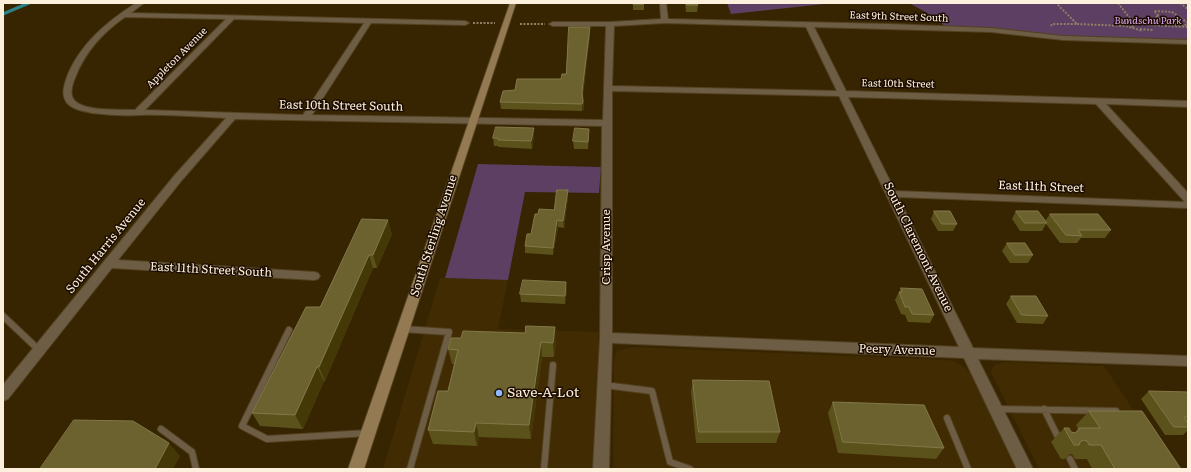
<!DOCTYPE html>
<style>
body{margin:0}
#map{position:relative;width:1191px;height:472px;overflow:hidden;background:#372401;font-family:Literata,serif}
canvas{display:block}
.frame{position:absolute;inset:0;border:4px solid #fcf0dd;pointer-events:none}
</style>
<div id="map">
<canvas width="1191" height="472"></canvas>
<div class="frame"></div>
</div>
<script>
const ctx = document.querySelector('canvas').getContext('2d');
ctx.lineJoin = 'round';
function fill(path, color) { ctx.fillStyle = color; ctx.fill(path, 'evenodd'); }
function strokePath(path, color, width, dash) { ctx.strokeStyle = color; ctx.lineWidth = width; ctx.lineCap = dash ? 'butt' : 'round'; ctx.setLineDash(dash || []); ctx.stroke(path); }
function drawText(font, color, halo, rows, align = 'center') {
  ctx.font = font + ' Literata,serif'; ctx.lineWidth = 3; ctx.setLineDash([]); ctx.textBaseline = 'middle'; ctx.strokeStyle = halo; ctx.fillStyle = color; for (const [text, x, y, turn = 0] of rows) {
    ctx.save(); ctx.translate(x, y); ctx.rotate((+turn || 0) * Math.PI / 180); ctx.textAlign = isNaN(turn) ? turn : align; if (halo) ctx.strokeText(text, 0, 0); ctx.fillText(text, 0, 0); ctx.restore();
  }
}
fill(new Path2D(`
 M440,278L508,280L498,329L599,332L593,469H383Z
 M632,347L946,360L954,361L966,368L973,377L1016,469H613L614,359L617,351Z
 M1005,362L1104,366L1173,469H1039L991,372L994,365Z`), '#402b02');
fill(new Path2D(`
 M727,3H834L731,14Z
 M909,3H1188V41L1060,36L1009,30L944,26L938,19Z
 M478,164L601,167L599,193L525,192L508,280L445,278Z`), '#5c3f63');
strokePath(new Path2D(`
 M3,14L29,3`), '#2a8286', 3);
const service = new Path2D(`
 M3,316L39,350
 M403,329L449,332L410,469
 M289,330L242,426L267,439L368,433
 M604,385L652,391L670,462L690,469
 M997,409L1116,411
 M1044,409L1060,441
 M947,418L968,469
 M161,429L192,452L196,469
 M1070,459L1075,469
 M544,469L553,365`);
const minor = new Path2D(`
 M136,3H144L131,13L465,21L469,23L465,25L371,23L312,115L603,120L606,26H553L549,24L553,22H610L661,19L660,3H666L668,19L889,24L991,28L1063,36L1188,40V44L1063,40L991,32L814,27L846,91L1188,101V107L1106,104L1188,193V208L898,197L973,348L1188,356V366L978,359L1033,469H1017L964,358L612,343L609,469H593L600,338L602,126L235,119L182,180L118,260L314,272L318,273L320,276L318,279L314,280L112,268L8,399L3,401V385L174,176L226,118C198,117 169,114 141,115C125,116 108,115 92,113C84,111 73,110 67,103C60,94 65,83 68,74C82,42 108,21 136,3ZM125,17L226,19L135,110C120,109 87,112 75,101C69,95 72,85 75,78C85,52 102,33 125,17ZM234,19L364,23L303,115L145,110ZM665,23L806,27L837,91L612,86L614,26ZM612,91L839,96L959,347L612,333ZM848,97L1096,104L1185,202L895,191Z`);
const secondary = new Path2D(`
 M510,3H516L364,469H348Z`);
strokePath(service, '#534120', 8);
strokePath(minor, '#534120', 2);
strokePath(secondary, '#534120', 2);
strokePath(new Path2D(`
 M1118,3L1129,17L1138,22
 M1180,3L1188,9
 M473,23H495
 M1188,23L1172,12L1154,11L1158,15L1156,16L1165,24L1188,25
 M520,24H545
 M1077,24L1126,26L1143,31
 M1051,26L1052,24H1077L1056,3
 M1132,27L1138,22L1149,25L1188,27
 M1140,29L1153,30`), '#8f7f64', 2, [2, 1.5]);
strokePath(service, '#6d5d44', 6);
fill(minor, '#6d5d44');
fill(secondary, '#937a52');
fill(new Path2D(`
 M633,3H644V10H633Z
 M685,3H697L698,5L697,12H686Z
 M590,34L583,95L584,109L582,111L501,109L500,102L515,90L561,79L566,74Z
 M534,135L532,149L498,147V146H494L493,138Z
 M589,136L588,149H574L573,141Z
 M568,197L564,228L558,227L553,255L525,253V246L531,234L538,214L554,210Z
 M934,211L957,224L953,231H938L931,219Z
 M1016,211L1045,221L1050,214L1111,230L1105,238H1081L1077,243H1060L1046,224L1042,231H1020L1012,219Z
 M362,219L392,234L377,268H373L325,381H324L303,429L260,426L252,413L320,307Z
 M1007,243L1033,255L1028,263H1010L1002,251Z
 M901,288L934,315L930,323L908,322L905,315L901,314L895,300Z
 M567,290L565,304L521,302L520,294Z
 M1011,296L1048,316L1043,324L1017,323L1006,304Z
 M451,338L556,342L554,357H542L531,439L479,437L477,446L433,444L428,430L448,391L454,364H452L448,349Z
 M693,380L780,432L776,443H696L691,392Z
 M1149,391L1188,392V430L1183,435H1165L1141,399Z
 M833,402L944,448L936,459L838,453L828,413Z
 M1089,411L1181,469H1092L1087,459H1075L1073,455L1070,454L1065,459H1061L1051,442L1064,428L1071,432H1075L1078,429L1076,425Z`), '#5b511a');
fill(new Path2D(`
 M590,27V34L582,98V91Z
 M583,102L584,109L582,111V104Z
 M534,128V135L532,149L531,141Z
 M589,129V136L588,149V142Z
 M568,190V197L564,228L563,221Z
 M388,220L392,234L377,268L373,255Z
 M557,220L558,227L553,255V248Z
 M369,255L373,268L325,381L319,367Z
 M566,282L567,290L565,304V296Z
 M555,327L556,342L554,357L553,343Z
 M541,342L542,357L531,439L529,425Z
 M317,367L324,381L303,429L295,415Z
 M476,423L479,437L477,446L474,432Z
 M169,443L180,456L173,469H155Z`), '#453807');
const building = new Path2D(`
 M633,3H644V4H633Z
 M686,3H697L698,5H687Z
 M569,27H590L582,91L583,102L582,104L500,102L503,91L515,90L517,79H561L562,74H566Z
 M496,127L534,128L531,141L498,140V138H493Z
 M575,128L589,129L588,142L573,141Z
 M557,190H568L563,221L557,220L553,248L525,246L527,234H531L535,214H538L539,209L554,210Z
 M934,211H950L957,224H942Z
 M1016,211H1038L1047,223H1025Z
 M1050,214H1098L1111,230H1078L1082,236L1066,235Z
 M362,219L388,220L373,255H369L319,367H317L295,415L252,413L306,307H320Z
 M1007,243H1025L1033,255H1015Z
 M523,280L566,282L565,296L520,294Z
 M901,288L922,289L934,315L912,314L909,307H905L899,292H902Z
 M1011,296H1036L1048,316L1022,315Z
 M526,326L555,327L553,343L541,342L529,425L476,423L474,432L428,430L438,391H448L458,350L448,349L451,338H461L463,331L525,333Z
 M693,380L769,381L780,432H699Z
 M1149,391L1188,392V417H1184L1188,423V427H1174Z
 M833,402L924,405L944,448L843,442Z
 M1089,411H1142L1181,469H1115L1101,445H1089L1087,441L1084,440L1080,442L1079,445H1074L1064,428H1069L1071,432L1075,433L1078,431L1079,428H1100Z
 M74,420L133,421L169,443L155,469H40Z`);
fill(building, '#6c622f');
strokePath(building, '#83784a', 1);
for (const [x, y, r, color] of [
 [499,393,4,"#8db9fc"]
]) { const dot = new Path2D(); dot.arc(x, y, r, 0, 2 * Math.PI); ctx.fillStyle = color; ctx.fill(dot); strokePath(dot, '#1c0d00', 1.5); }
drawText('10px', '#fcf0dd', '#1c0d00', [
 ["East 9th Street South",899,17,2],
 ["Appleton Avenue",177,58,-45],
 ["East 10th Street",898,84,1]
]);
drawText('italic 10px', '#e2acf1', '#1c0d00', [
 ["Bundschu Park",1148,21]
]);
drawText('12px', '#fcf0dd', '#1c0d00', [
 ["East 10th Street South",341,106,1],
 ["East 11th Street",1041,187,2],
 ["South Sterling Avenue",434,236,-72],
 ["South Harris Avenue",106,246,-51],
 ["Crisp Avenue",606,247,-90],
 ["South Claremont Avenue",918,247,64],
 ["East 11th Street South",211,270,3],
 ["Peery Avenue",897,350,2]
]);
drawText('14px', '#fcf0dd', '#1c0d00', [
 ["Save-A-Lot",507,393]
], 'left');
</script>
